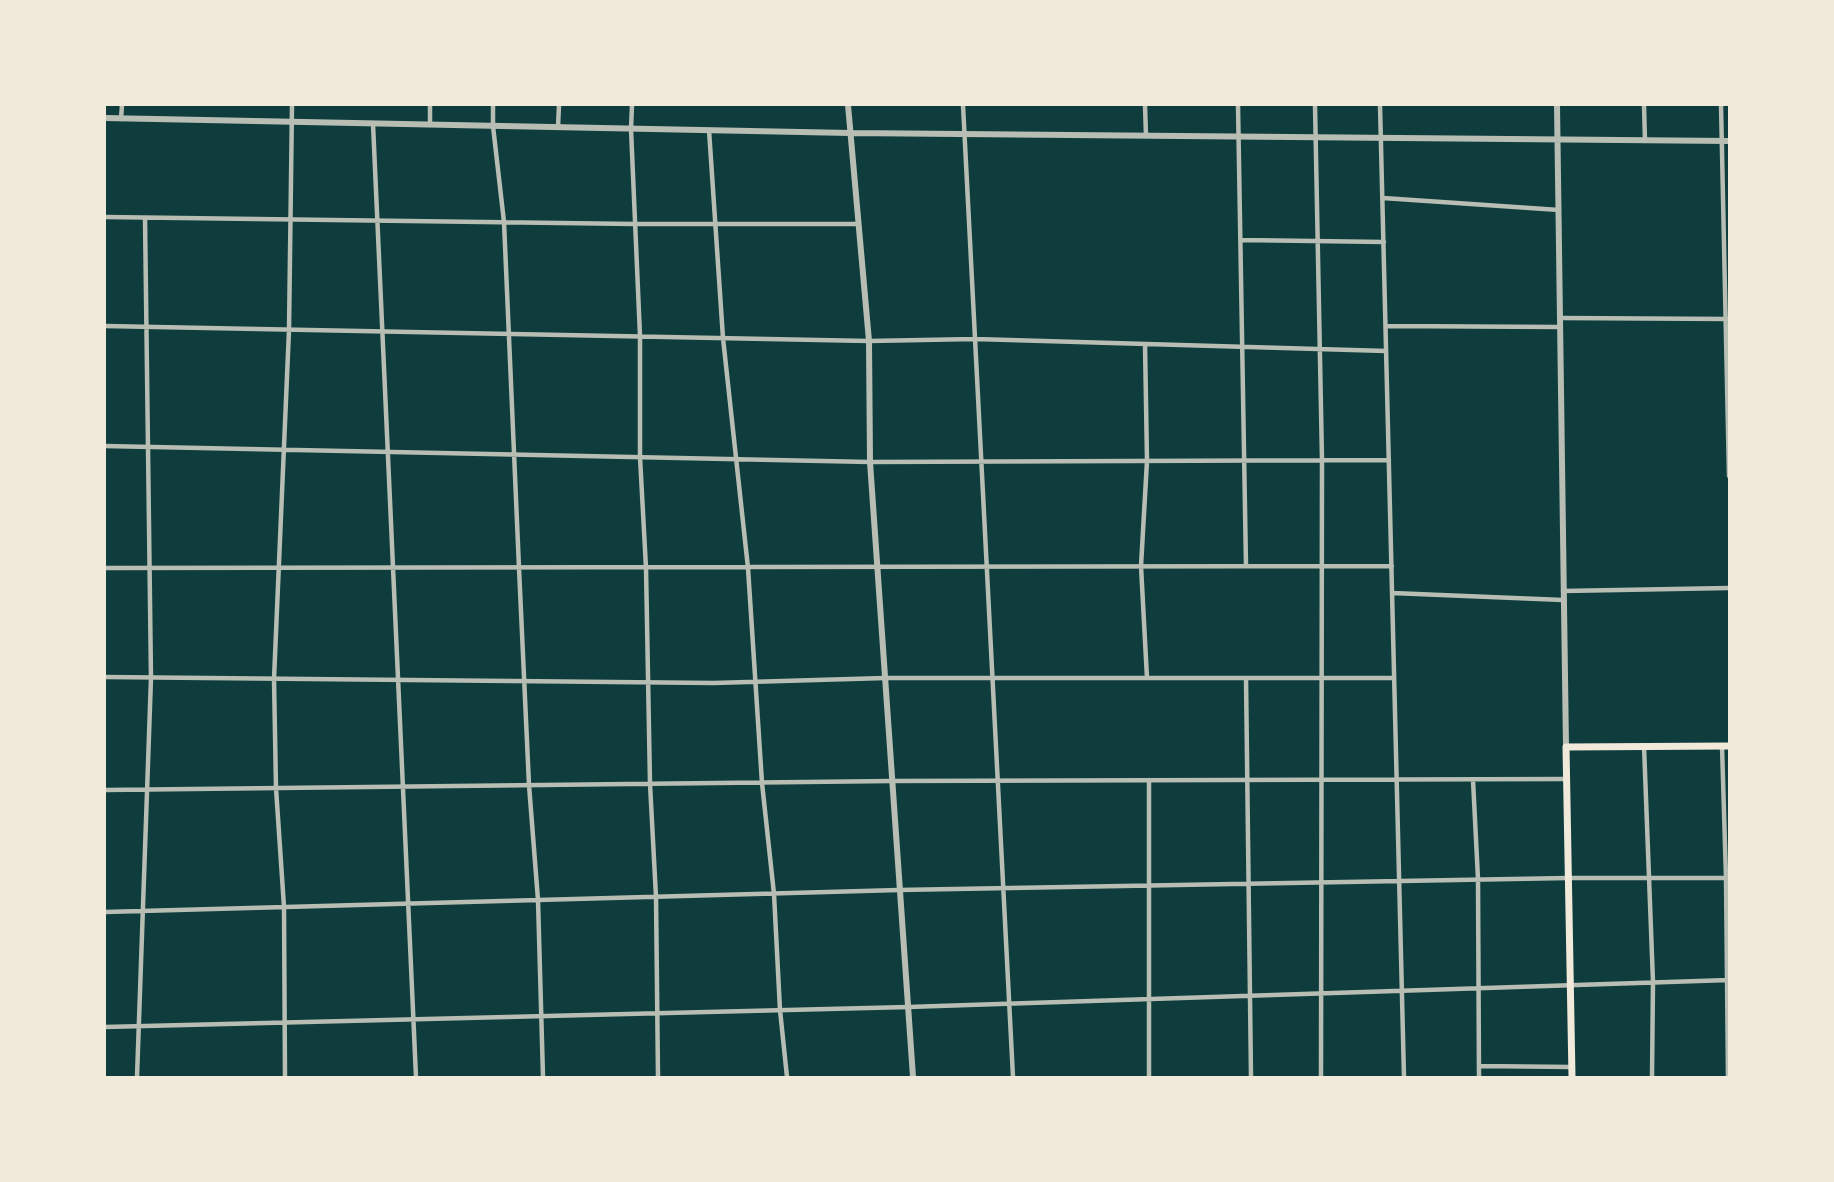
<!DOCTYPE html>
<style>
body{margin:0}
#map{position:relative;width:1834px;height:1182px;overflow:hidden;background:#0f3d3e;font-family:Rubik,sans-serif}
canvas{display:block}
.frame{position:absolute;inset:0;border:106px solid #f1e9da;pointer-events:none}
</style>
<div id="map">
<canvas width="1834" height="1182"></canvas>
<div class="frame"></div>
</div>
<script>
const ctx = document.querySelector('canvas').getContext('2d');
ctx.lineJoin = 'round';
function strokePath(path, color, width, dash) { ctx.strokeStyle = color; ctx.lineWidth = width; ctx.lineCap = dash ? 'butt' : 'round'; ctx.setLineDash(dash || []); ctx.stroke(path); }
strokePath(new Path2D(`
 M430,105V125
 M493,105V126L504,222L519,568L529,785L538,900L543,1077
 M632,105L631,129L640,336V457L646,568L650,784L656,897L658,1077
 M963,105L1013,1077
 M1145,105L1146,136
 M1238,105L1246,566
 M1315,105L1322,460L1321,1077
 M1380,105L1404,1077
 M1644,105L1645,141
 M1721,105L1729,476
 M121,119L122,105
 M373,124L416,1077
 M558,127L559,105
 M709,130L723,338L748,568L762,783L774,894L780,1010L787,1077
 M1383,198L1559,210
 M105,217L635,224H858
 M1241,240L1384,242
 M1560,318L1729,319
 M105,326L869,341L975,339L1386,351
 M1386,326L1560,327
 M1145,344L1147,461L1141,566L1147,678
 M105,446L870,462L1389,460
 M105,568L1392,566
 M1563,591L1729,588
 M1392,593L1563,600
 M105,677L714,683L885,678H1394
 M1246,678L1251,1077
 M1644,746L1653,982L1652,1077
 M1722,746L1726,878L1728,1077
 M1149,780V1077
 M1473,780L1478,879L1479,1077
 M105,790L892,781L1565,779
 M105,912L899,890L1568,878H1729
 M105,1027L908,1007L1729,980
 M1479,1066L1572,1067
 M137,1077L151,678L145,218
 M285,1077L284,907L276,788L274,679L289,330L292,105`), '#b8beb3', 4.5);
strokePath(new Path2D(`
 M848,105L869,341L870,462L913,1077
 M1557,105L1566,747
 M105,118L850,133L1729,141`), '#b8beb3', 6);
strokePath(new Path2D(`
 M1572,1077L1566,747L1729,746`), '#f1e9da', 7);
</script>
